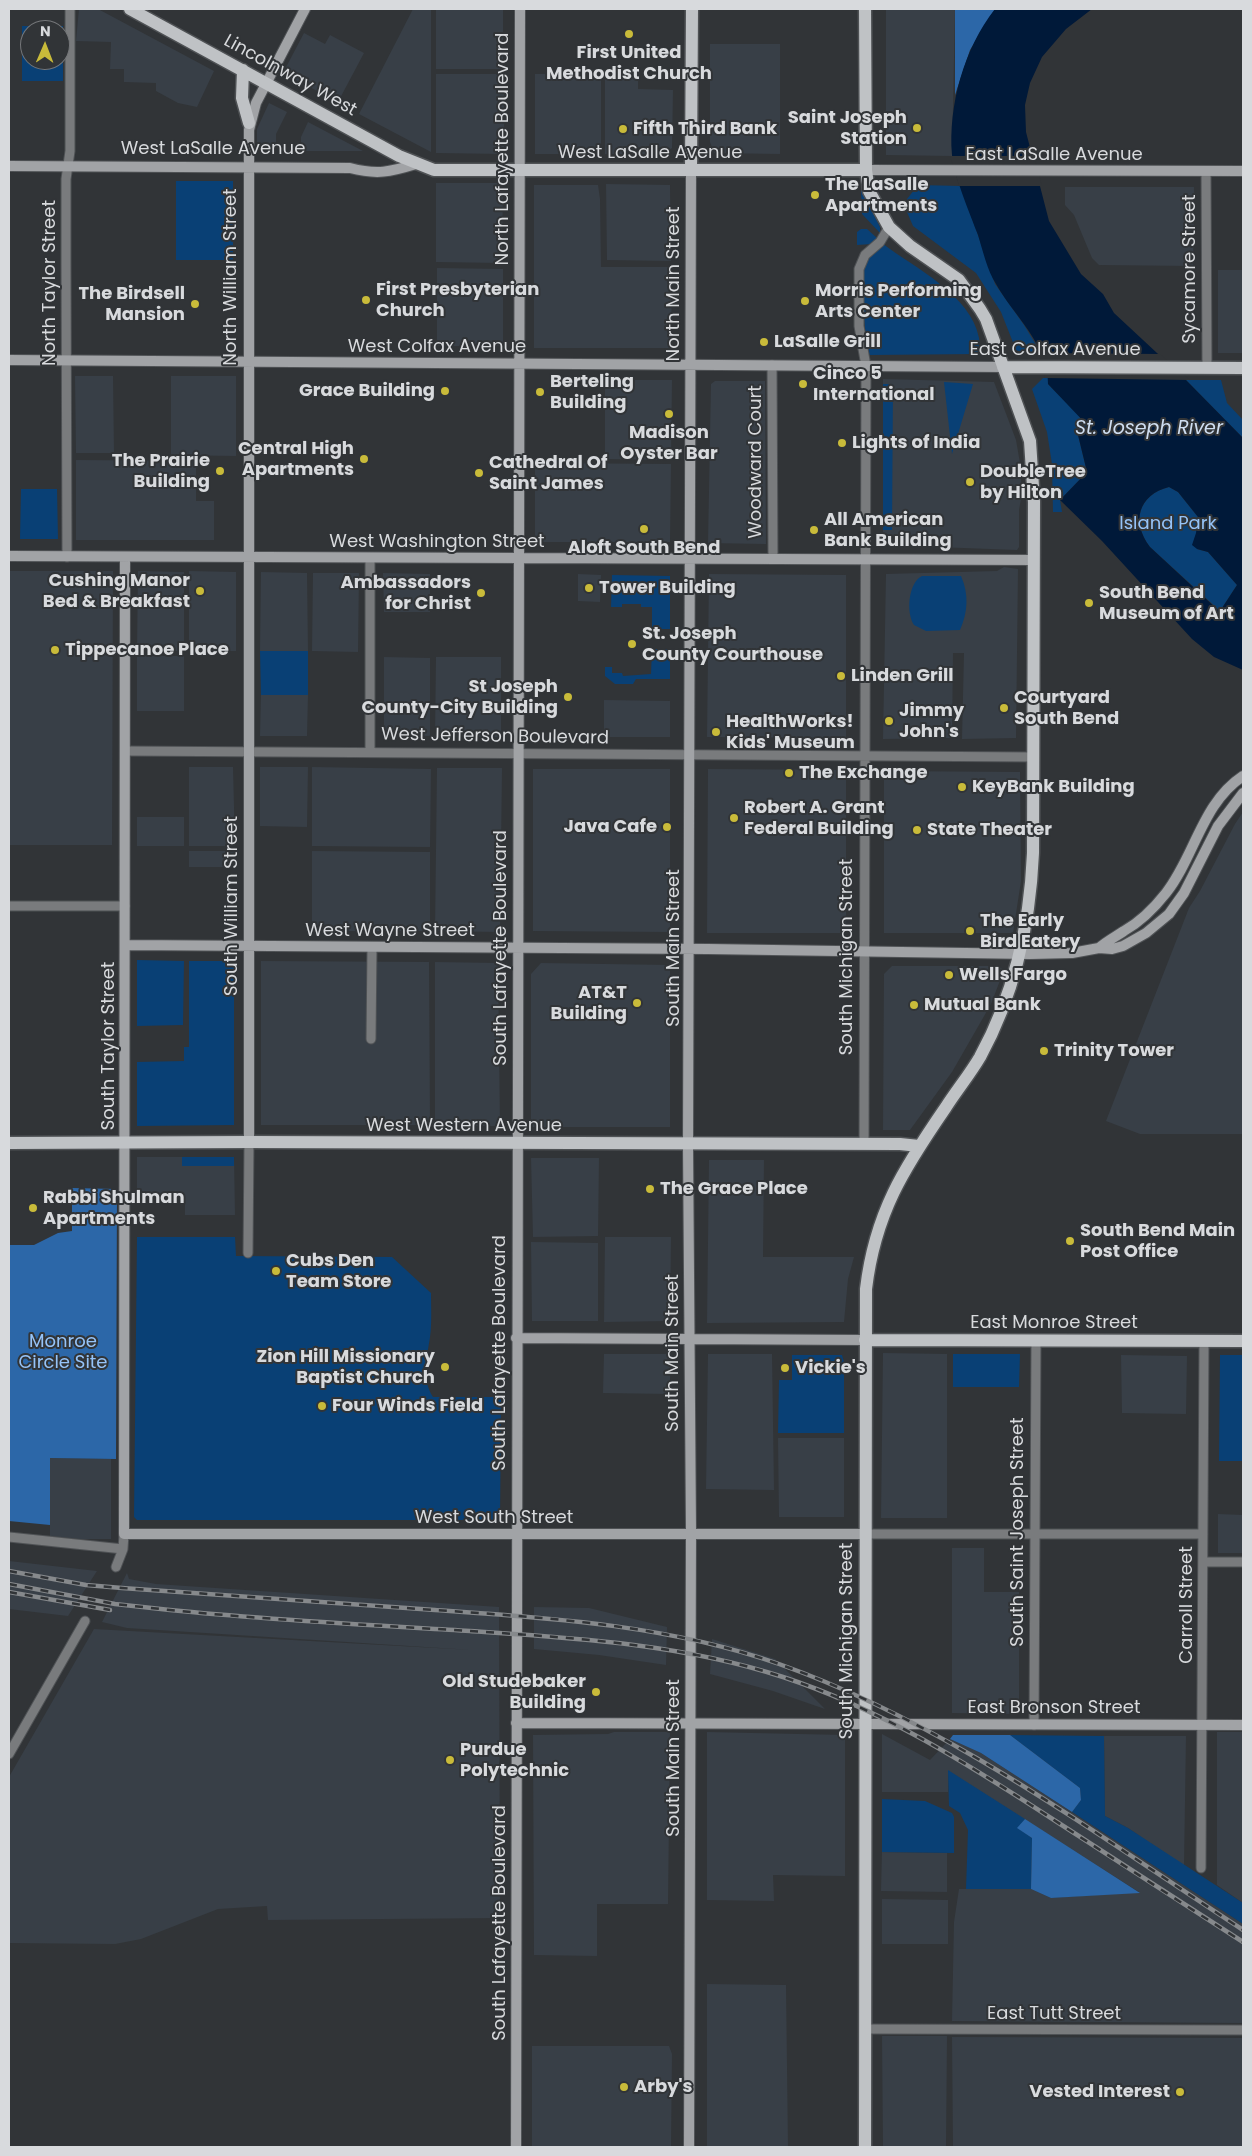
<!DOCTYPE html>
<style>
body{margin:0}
#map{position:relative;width:1252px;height:2156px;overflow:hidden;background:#313437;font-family:Poppins,sans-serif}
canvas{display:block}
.frame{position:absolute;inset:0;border:10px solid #d8dadd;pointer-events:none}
.north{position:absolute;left:20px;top:20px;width:50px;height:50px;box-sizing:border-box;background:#313437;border:1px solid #747679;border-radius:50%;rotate:1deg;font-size:14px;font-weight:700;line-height:20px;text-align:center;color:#d8dadd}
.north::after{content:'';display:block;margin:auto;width:18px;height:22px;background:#c9bb3a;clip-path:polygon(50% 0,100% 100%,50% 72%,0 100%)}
</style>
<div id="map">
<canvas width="1252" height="2156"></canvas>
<div class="frame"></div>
<div class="north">N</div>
</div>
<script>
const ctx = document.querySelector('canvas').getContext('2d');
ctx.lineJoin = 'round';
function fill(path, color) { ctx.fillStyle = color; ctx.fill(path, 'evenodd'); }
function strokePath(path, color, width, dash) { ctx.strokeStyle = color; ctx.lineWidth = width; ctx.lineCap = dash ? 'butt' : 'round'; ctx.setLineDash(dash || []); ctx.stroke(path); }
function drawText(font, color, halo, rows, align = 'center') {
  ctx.font = font + ' Poppins,sans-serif'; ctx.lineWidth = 4; ctx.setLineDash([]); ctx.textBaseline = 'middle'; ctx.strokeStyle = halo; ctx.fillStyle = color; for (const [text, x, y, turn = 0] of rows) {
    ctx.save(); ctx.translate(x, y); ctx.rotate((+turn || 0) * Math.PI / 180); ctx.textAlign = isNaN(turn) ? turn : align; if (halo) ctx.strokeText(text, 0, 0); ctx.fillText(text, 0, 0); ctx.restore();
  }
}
fill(new Path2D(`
 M79,9H98L214,71L197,107L178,103L156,91V83L124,82V69H110L111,42L76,41Z
 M413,9H431V152L359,114Z
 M436,9H503V69H436Z
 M886,9H955L952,156L886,155Z
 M304,33L325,44L330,35L364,53L338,102L283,73Z
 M710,44H780V154L714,153L710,142Z
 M436,74H504V154L436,153Z
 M535,74H601V154H535Z
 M605,74H638V89L673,90L672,148L664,154H605Z
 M269,103L287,112L276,134V151L257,150V129Z
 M308,122L363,151H301V137Z
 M436,183H503L502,263L436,262Z
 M606,184L670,185L671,261L607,260Z
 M534,185H598L600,199L601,267H672L671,348H534Z
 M1065,187H1194L1193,266L1099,265L1092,258L1074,215L1065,205Z
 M437,268L503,269V346H437Z
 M1218,270H1243V353H1218Z
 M75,376H113L114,453H76Z
 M171,376H236V456L171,455Z
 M883,379L994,382L1016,440L1020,463L1022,493L1019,510V547L1017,550L883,545Z
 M605,380H672L671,460L605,459Z
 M715,381H765L766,544L708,543L711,384Z
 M76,460L196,461V501H214V540H76Z
 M535,463L671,464L670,542H535Z
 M1004,567L1018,569L1016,738L962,739L964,653H953L952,738L883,739L886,574L997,571Z
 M9,571H113L112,845H9Z
 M138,571L184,572V651H137Z
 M189,571L236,572V651H189Z
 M261,572L307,573L308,651H260Z
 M313,573H359L358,652L312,651Z
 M383,573L430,574V612H384Z
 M578,574L601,575L600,602L578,601Z
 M709,574L846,575V738L707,737Z
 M137,656H184V711H137Z
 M384,657L430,658V736L384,735Z
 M436,657H501V737H435Z
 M261,695H308L307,736H260Z
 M604,700L670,701V737H604Z
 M189,767H233L235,846H189Z
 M260,767H308L307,827L260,826Z
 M312,767L431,769L430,847L312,846Z
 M437,768H502L500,932L435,931Z
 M533,769H670V932L533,931Z
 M708,769L846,770V933H707Z
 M884,771L1020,772L1021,881L1013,933H884Z
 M1243,812V1134H1140L1106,1121L1189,908L1200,891L1235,824Z
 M137,817H184V846H137Z
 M189,851H235V867H189Z
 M312,851L430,852V931H312Z
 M261,961L429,962L430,1125H261Z
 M435,962L498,963L500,1126H435Z
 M541,963L670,965V1127H531V974Z
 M892,966H998L1004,970L991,1004L952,1072L910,1130H883L884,974Z
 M137,1157H234L235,1215H185V1196H137Z
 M531,1158H599L598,1236L533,1237Z
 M709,1160H764L763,1257H854L848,1279L844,1322L707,1323Z
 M605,1237H671L670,1321L604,1322Z
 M531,1242L598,1243V1321H532Z
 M883,1353L947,1354V1518H881Z
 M604,1354H670V1394L603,1393Z
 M708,1354H772L774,1490L706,1489Z
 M1121,1355L1187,1356L1186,1414L1122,1413Z
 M778,1438H844V1517H779Z
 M50,1458L111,1459V1539H80L50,1536Z
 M1218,1514L1243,1515V1553H1218Z
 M952,1548H984V1592H1019V1712L1017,1714L952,1713Z
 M9,1561L97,1571L68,1616L9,1609Z
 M127,1573L129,1579L156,1584L499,1607L500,1918L268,1920L267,1906L218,1909L141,1939L115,1944L9,1943V1777L94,1629L472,1650L127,1628L102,1622Z
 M534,1607L589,1608L667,1627L666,1665L599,1655L534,1649Z
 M712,1639L775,1659L825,1709L773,1691L710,1674Z
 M614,1732H670L668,1904H597V1956L534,1955L533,1735L608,1734Z
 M707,1732L845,1735V1876L773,1875L774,1901L707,1900Z
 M1217,1732H1243V1903L1217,1885Z
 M882,1734L930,1760L950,1739L981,1753L1243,1924V2023L952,2021L954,1922L959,1889H1031L1051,1898L1139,1892L948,1771V1792H882Z
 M1104,1736H1186L1184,1866L1128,1828L1105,1816Z
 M882,1852L947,1853V1892L881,1891Z
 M882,1899L948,1900V1944H882Z
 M707,1984L786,1985L788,2147H707Z
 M882,2036H947L946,2147H883Z
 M952,2037L1243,2038V2147H953Z
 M532,2046H669L672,2054L671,2147H532Z`), '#383f47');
fill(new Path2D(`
 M22,26H63V81H22ZM30,30H60V60H30Z
 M176,181H233V260H176Z
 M918,185L961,186L995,284L1024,325L1041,353H1023L1016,350L1001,312L976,273L913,226L907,212V199Z
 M861,190L880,227V233L862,214Z
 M861,229H867L877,238L871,244L857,245V232Z
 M883,244C915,268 971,295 979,338C980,343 978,349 978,354L870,355C865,340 858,269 867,257C871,252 878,248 883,244Z
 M1043,378H1048V384L1088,425L1078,435L1087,472L1060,500L1062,512H1053L1052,464L1047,432L1032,389Z
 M1186,380H1221L1227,403L1243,420V438Z
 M944,382L973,384L952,454Z
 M883,384H893L892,530H883Z
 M1169,487L1178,492L1198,517L1197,549L1208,552L1237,585L1222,608L1219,610L1150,547C1131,522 1138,495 1169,487Z
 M21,489H57L58,539H20Z
 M612,575L670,576V629H652V607H641V604H622V607H611Z
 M922,576H961C969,594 968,612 960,630L926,631L914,625C906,613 908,583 922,576Z
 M652,649H670V679H636L633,684H615L605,676V667H612V673H622L623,676L651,674Z
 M260,651H308V695H261Z
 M137,960L184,961L183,1025L137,1026Z
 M189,961H234V1125L137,1126V1062L184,1061V1047H189Z
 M182,1157H234V1166H182Z
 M137,1237H235L236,1256L392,1257L431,1293C431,1307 432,1323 430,1337C427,1358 421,1378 433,1397H501L500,1520H137L134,1517Z
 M953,1354H1020L1019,1387H953Z
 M792,1355H842L844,1362V1433H778L779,1380H792Z
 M1220,1355H1243V1461H1219Z
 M1010,1735L1104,1736L1105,1816L1128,1828L1243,1903V1924L1072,1812L1081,1800L1080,1788Z
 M948,1770L1025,1819L1018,1828L1032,1838L1031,1889H966L968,1830L960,1813L949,1806Z
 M882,1799L925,1801L952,1813L954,1817V1853L882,1852Z`), '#094075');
fill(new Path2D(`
 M955,9H995L970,50L955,95Z
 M72,1188L117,1189L116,1459L50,1458V1525L9,1521V1245H34L58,1233L72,1231Z
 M953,1735H1010L1080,1788L1081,1800L1072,1812L981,1753L950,1739Z
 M1025,1819L1140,1893L1051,1898L1031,1889L1032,1838L1017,1828Z`), '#2c67a8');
fill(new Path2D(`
 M995,9H1092L1066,29L1042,57L1030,83L1025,105L1026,132L1049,221L1081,274L1103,294L1114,313L1186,380L1243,438V670L1214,657L1192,639L1102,541L1060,500L1087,472L1078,435L1087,425L1048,384C1049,345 1013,315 996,284C987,270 983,251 978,235C970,214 954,176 952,155C948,106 964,48 995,9ZM1169,487L1178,492L1198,517L1196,533L1192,545L1197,549L1208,552L1237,585L1222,608L1218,610L1150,547C1131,522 1138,495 1169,487Z`), '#001939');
fill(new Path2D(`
 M950,156H1034L1042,186H959Z
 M1038,353L1160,354L1190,380L1045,378Z`), '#313437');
const street = new Path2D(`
 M1206,171L1207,367
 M772,365L773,559
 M67,557L66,263V179L70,151V9
 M125,751L1033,757
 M370,752V558
 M9,906H125
 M371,1039L372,947
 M864,1144L866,366L859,326V269L865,255L880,242L889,227
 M248,1253L249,1142
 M865,1534H1203
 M9,1537L123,1549
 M1203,1562H1243
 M116,1567L123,1549L124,1534
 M1034,1725L1036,1340
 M9,1754L85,1621
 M1201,1868L1204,1341
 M865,2029L1243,2030`);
const secondary = new Path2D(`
 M9,166L350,168C377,175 390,172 416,164
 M866,170L1243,171
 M9,360L1003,367
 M9,556L1034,560
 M125,557L124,1534H865
 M125,945L708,949L1030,954L1072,953L1099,948L1112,949L1123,946L1146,933L1169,914L1184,893L1218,826L1243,793
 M1099,948C1107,941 1115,937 1124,931C1140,922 1155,907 1166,893C1195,856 1202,803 1243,776
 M249,1142V130L256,103L305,9
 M516,1338L865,1340
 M516,1723L1243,1725
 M516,2147L520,9
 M689,2147L691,1532L688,1145L691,170`);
const primary = new Path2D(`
 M130,9L399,156L434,170H866
 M243,70L242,98L249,123
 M691,170L692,9
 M1003,367L1243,368
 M9,1143L249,1142L900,1144L919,1146
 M865,1340L1243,1341
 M865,2147L866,1289C875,1213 904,1168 946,1107C957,1090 970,1074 980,1057C1015,993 1030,925 1033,853L1034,502L1030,441L986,319L980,309L959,280L910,246L889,227L869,191L866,170L865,9`);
strokePath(street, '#4f5255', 11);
strokePath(secondary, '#4f5255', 12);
strokePath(primary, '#4f5255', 15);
strokePath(street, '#797b7d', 9);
strokePath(secondary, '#a1a3a6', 10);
strokePath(primary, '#bfc2c5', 12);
const rail = new Path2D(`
 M9,1571L86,1585L122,1588C226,1595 331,1603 435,1610C551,1618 668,1625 779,1664C948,1724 1094,1833 1243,1930
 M9,1584L115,1604L170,1610C269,1620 370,1625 470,1631C576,1638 682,1644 783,1677C881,1709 968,1764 1054,1820C1117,1861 1180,1902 1243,1942
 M9,1592L110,1610`);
strokePath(rail, '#86898c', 4.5);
strokePath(rail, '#313437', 2.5, [8]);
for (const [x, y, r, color] of [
 [629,34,5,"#c9bb3a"],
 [917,128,5,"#c9bb3a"],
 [623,129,5,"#c9bb3a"],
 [815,195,5,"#c9bb3a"],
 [366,300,5,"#c9bb3a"],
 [805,301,5,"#c9bb3a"],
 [195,304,5,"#c9bb3a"],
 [764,342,5,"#c9bb3a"],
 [803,384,5,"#c9bb3a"],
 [445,391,5,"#c9bb3a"],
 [540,392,5,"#c9bb3a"],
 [669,414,5,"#c9bb3a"],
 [842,443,5,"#c9bb3a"],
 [364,459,5,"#c9bb3a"],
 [220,471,5,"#c9bb3a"],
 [479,473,5,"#c9bb3a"],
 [970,482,5,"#c9bb3a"],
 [644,529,5,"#c9bb3a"],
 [814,530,5,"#c9bb3a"],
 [589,588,5,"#c9bb3a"],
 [200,591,5,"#c9bb3a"],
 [481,593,5,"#c9bb3a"],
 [1089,603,5,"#c9bb3a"],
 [632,644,5,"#c9bb3a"],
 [55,650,5,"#c9bb3a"],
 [841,676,5,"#c9bb3a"],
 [568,697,5,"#c9bb3a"],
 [1004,708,5,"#c9bb3a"],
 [889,721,5,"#c9bb3a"],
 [716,732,5,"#c9bb3a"],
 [789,773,5,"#c9bb3a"],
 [962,787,5,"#c9bb3a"],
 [734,818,5,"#c9bb3a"],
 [667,827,5,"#c9bb3a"],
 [917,830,5,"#c9bb3a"],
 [970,931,5,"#c9bb3a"],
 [949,975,5,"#c9bb3a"],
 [637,1003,5,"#c9bb3a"],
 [914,1005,5,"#c9bb3a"],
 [1044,1051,5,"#c9bb3a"],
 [650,1189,5,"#c9bb3a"],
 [33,1208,5,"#c9bb3a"],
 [1070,1241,5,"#c9bb3a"],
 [276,1271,5,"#c9bb3a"],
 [445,1367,5,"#c9bb3a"],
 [785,1368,5,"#c9bb3a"],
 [322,1406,5,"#c9bb3a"],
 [596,1692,5,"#c9bb3a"],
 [450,1760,5,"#c9bb3a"],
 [624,2087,5,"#c9bb3a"],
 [1180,2092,5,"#c9bb3a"]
]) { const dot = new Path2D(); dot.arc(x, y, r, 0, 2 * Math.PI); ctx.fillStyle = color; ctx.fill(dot); strokePath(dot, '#313437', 2); }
drawText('bold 18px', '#d8dadd', '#313437', [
 ["First United",629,53,"center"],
 ["Methodist Church",629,74,"center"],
 ["Saint Joseph",907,118,"right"],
 ["Station",907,139,"right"],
 ["Fifth Third Bank",633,129],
 ["The LaSalle",825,185],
 ["Apartments",825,206],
 ["First Presbyterian",376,290],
 ["Church",376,311],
 ["Morris Performing",815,291],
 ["Arts Center",815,312],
 ["The Birdsell",185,294,"right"],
 ["Mansion",185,315,"right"],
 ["LaSalle Grill",774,342],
 ["Cinco 5",813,374],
 ["International",813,395],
 ["Berteling",550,382],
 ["Building",550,403],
 ["Grace Building",435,391,"right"],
 ["Madison",669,433,"center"],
 ["Oyster Bar",669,454,"center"],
 ["Lights of India",852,443],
 ["Central High",354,449,"right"],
 ["Apartments",354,470,"right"],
 ["The Prairie",210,461,"right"],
 ["Building",210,482,"right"],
 ["Cathedral Of",489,463],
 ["Saint James",489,484],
 ["DoubleTree",980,472],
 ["by Hilton",980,493],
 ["All American",824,520],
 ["Bank Building",824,541],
 ["Aloft South Bend",644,548,"center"],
 ["Cushing Manor",190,581,"right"],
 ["Bed & Breakfast",190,602,"right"],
 ["Ambassadors",471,583,"right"],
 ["for Christ",471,604,"right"],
 ["Tower Building",599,588],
 ["South Bend",1099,593],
 ["Museum of Art",1099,614],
 ["St. Joseph",642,634],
 ["County Courthouse",642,655],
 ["Tippecanoe Place",65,650],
 ["Linden Grill",851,676],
 ["St Joseph",558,687,"right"],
 ["County-City Building",558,708,"right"],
 ["Courtyard",1014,698],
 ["South Bend",1014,719],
 ["Jimmy",899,711],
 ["John's",899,732],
 ["HealthWorks!",726,722],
 ["Kids' Museum",726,743],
 ["The Exchange",799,773],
 ["KeyBank Building",972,787],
 ["Robert A. Grant",744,808],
 ["Federal Building",744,829],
 ["Java Cafe",657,827,"right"],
 ["State Theater",927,830],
 ["The Early",980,921],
 ["Bird Eatery",980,942],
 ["Wells Fargo",959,975],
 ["AT&T",627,993,"right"],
 ["Building",627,1014,"right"],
 ["Mutual Bank",924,1005],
 ["Trinity Tower",1054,1051],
 ["The Grace Place",660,1189],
 ["Rabbi Shulman",43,1198],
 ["Apartments",43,1219],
 ["South Bend Main",1080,1231],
 ["Post Office",1080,1252],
 ["Cubs Den",286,1261],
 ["Team Store",286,1282],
 ["Zion Hill Missionary",435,1357,"right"],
 ["Baptist Church",435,1378,"right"],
 ["Vickie's",795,1368],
 ["Four Winds Field",332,1406],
 ["Old Studebaker",586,1682,"right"],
 ["Building",586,1703,"right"],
 ["Purdue",460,1750],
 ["Polytechnic",460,1771],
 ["Arby's",634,2087],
 ["Vested Interest",1170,2092,"right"]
], 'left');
drawText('18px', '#d8dadd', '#313437', [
 ["Lincolnway West",290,76,29],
 ["West LaSalle Avenue",213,149],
 ["North Lafayette Boulevard",503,149,-90],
 ["West LaSalle Avenue",650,153],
 ["East LaSalle Avenue",1054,155],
 ["Sycamore Street",1190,269,-90],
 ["North William Street",231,277,-90],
 ["North Taylor Street",50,283,-90],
 ["North Main Street",674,284,-90],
 ["West Colfax Avenue",437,347],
 ["East Colfax Avenue",1055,350],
 ["Woodward Court",756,462,-90],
 ["West Washington Street",437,542],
 ["West Jefferson Boulevard",495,737,1],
 ["South William Street",232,906,-90],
 ["West Wayne Street",390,931],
 ["South Lafayette Boulevard",501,948,-90],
 ["South Main Street",674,948,-90],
 ["South Michigan Street",847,957,-90],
 ["South Taylor Street",109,1046,-90],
 ["West Western Avenue",464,1126],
 ["East Monroe Street",1054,1323],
 ["South Lafayette Boulevard",500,1353,-90],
 ["South Main Street",673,1353,-90],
 ["West South Street",494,1518],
 ["South Saint Joseph Street",1018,1532,-90],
 ["Carroll Street",1187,1605,-90],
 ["South Michigan Street",847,1641,-90],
 ["East Bronson Street",1054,1708],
 ["South Main Street",674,1758,-90],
 ["South Lafayette Boulevard",500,1923,-90],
 ["East Tutt Street",1054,2014]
]);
drawText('18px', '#95c3f8', '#313437', [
 ["Island Park",1168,524],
 ["Monroe",63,1342],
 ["Circle Site",63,1363]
]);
drawText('italic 19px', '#cfdef1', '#313437', [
 ["St. Joseph River",1149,429]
]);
</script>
